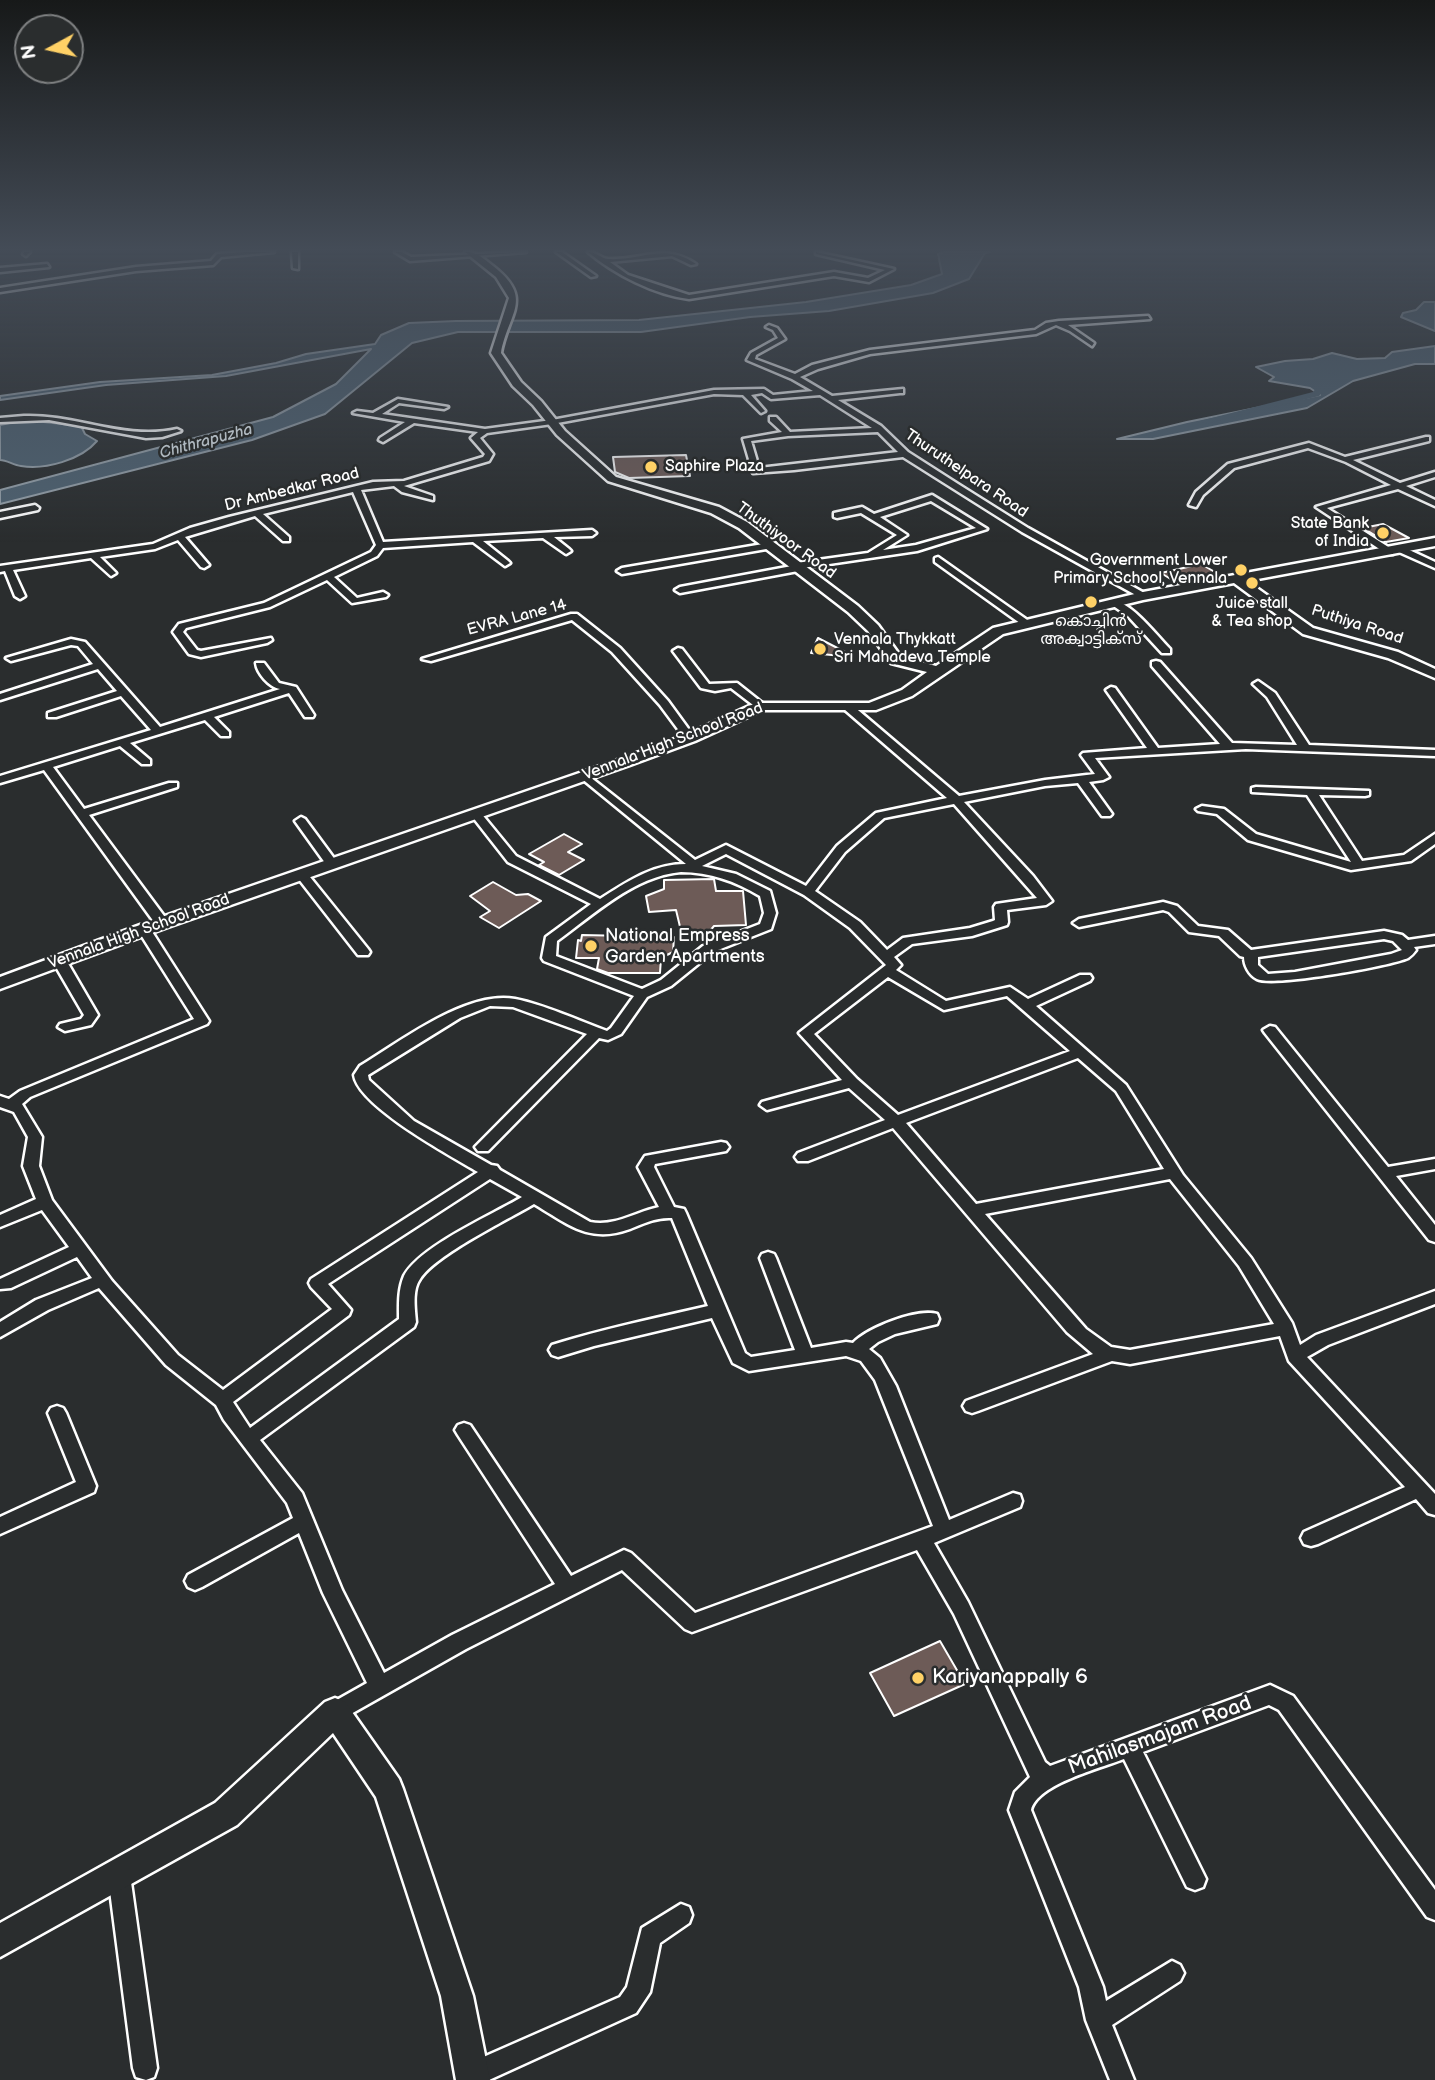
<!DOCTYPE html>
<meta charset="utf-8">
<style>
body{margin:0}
#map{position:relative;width:1435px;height:2080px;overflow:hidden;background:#2a2d2e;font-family:"Balsamiq Sans",sans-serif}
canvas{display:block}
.north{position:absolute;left:14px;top:14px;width:70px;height:70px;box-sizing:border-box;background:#2a2d2e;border:2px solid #7f8182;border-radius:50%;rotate:262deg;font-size:19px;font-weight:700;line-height:28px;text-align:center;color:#fff}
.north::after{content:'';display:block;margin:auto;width:24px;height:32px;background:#ffd166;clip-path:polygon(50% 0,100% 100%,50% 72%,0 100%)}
</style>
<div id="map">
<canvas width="1435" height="2080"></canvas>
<div class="north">N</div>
</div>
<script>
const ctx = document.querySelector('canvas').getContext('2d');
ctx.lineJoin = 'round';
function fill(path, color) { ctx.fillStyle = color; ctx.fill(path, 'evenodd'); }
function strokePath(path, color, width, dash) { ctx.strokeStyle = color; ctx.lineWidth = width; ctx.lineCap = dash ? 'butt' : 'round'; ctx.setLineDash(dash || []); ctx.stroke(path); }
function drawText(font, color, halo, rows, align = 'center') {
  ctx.font = font + ' "Balsamiq Sans","Noto Sans Malayalam",sans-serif'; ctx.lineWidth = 5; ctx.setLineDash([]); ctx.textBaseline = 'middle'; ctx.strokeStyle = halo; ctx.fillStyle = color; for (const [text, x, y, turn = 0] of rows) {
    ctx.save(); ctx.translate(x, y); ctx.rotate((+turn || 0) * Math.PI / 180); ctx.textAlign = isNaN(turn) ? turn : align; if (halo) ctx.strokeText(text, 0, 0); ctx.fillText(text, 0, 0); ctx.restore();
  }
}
const water = new Path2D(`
 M944,252H990L985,253L969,279L933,293L829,311L750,317L641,332H458L412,343L325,414L252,440L0,504V490L273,417L336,384L371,349L226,376L106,385L0,400V396L100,382L212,375L276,363L306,354L375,344L381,335L409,323L456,321L639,320L806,302L911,285L942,274L938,254Z
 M1424,302H1435V331L1401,317L1403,313L1416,310Z
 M1435,346V364H1415L1353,381L1307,408L1153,439H1117L1187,422L1320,395L1310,388L1269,381L1274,377L1256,367L1285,361L1313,359L1332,353L1357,359L1385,358L1392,352Z
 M25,420L81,426L85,434L97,441C81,460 45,470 21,466C13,465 7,460 0,460V425Z`);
fill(water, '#4e6170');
strokePath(water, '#95a0a9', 2);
fill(new Path2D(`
 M1329,373L1337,375L1319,396L1205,424L1200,421L1313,392Z`), '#4e6170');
const building = new Path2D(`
 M686,455L690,476L629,478L615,472L613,457Z
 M1383,524L1409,538L1386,542L1363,528Z
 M1201,564L1220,575L1177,583L1161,573Z
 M818,638L853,656L852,657L811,653Z
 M564,834L582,844L568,852L584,860L559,875L539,865L544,862L529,854Z
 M714,879L716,891H743L746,925L714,926L709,932L682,935L676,910L649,912L646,896L664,889V880Z
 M493,882L516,895L528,894L541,901L499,928L480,917L490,911L470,896Z
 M582,935L674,937L673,952L661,958L660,973H608L597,969L599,958H576L578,940L581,941Z
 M940,1641L965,1684L894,1716L870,1673Z`);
fill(building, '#6d5b57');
strokePath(building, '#fff', 2);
const street = new Path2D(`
 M24,252H30L26,256L23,254Z
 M245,252H274L221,257L213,265L136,271L0,292V288L136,267L211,261L217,254Z
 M292,252H298V269L293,268Z
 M395,252H402L411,257L526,252L410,261Z
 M556,252H562L596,276L591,277Z
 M588,252C597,252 600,258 608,259C642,261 664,242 696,264L691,265L672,256L610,262L628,275L689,295L834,272L868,278L885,270L816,254V252L894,269L869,282L834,276L689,299C655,295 614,274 588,252Z
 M47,264L49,267L0,272V268Z
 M1148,316L1150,319L1068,325L1094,343L1092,346L1070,331L1056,325L1036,334L870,354L818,369L800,377L832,396L903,389V393H900L838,400L881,426L908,452L958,484L1028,528L1146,594V598L1143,599L1022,532L903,457L794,470L753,473L743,439L782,432L770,421V417H776L790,432L872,428L820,395L771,399L762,393L751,395L765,411L761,413L743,395L714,394L552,424L487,433L480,438L493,454L489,461L404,486L433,496V500L402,492L394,486L361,490L383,542L592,530L596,533L592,536L554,537L569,549L571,551L566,554L543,538L483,541L508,561L510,563L505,566L473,542L383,548L377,556L334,577L357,598L383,592L388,595L386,597L352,603L327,580L270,607L186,628L183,632L197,650L201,651L271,638L272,640L267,643L201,657L189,654L173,632L179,624L264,603L371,552L376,545L353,492L263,514L289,537V541H283L255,516L185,537L209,565L204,568L201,567L178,540L155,549L100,557L116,573L111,576L91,558L13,570L25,596L20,599L15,596L5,571L0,572V566L153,544L190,528L229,517L373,482L404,481L483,457L485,454L471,438L478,432L414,423L383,442L379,440L380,438L405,422L353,413L357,411L373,413L398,399L448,407L444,409L399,403L382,414L485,429L552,420L714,390L764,389L773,395L813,391L792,379L747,360L751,353L778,338L773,330L766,327L769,325L777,328L785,339L756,355L755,359L795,374L812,365L870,350L1035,330L1046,323L1059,321ZM878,432L898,452L759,468L751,441L788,436Z
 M24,416C76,414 125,441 177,429L181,431L162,437L146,438L49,420L0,422V418Z
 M1426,437H1429V441L1353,460L1400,483L1435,472V477L1406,486L1435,500V506L1398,489L1327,508L1393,550V554H1387L1316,507L1391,485L1346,462L1308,448L1234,468L1203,495L1196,507L1189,505L1196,492L1228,464L1309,443L1345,457Z
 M932,495L987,529L917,551L802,568L798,571L680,593L675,590L680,587L792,566L796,563L868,553L897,535L861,513L837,518L834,517V513L862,507L874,514ZM931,501L976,528L916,545L883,550L907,535L880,517Z
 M35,505L39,508L38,510L0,518V512Z
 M769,543L773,546L772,548L622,574L617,571L622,568Z
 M1399,548H1405L1435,562V568L1399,552Z
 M938,557L1030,622V626H1024L935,562V558Z
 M1112,601C1130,600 1157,636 1170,649V653H1162L1128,616L1112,605Z
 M571,614H577L620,648L668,701L695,738L694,740H686L660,705L612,652L572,620L431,661L422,659Z
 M71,639L85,642L160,727L280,689C269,687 257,673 256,663H264L279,683L296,687L314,715L313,717H305L289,693L214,717L229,732V736H221L205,720L130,743L150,760V764H142L120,746L53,767L84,809L169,783H177V787L89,815L167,920L168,923L167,926H157L44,770L0,783V776L151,730L121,696L56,717H48V713L117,691L98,669L0,700V694L93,664L78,646L71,645L11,661L6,658Z
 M678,648L682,649L709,684L737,683L766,706L765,708H757L731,688L715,691L701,688L673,651Z
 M1156,661L1160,662L1232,743L1297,745L1267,697L1253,684L1258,681L1275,693L1309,745L1435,750V756L1246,749L1095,758L1109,777L1103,780L1089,782L1112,814L1110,816H1102L1078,783L1045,786L964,802L1033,876L1052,901L1046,905L1007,910L1008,922L1007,925L972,936L912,944L894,957L901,965L896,970L946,1001L1010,987L1028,999L1080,975H1090L1092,978L1090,981L1036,1006L1126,1085L1183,1175L1251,1258L1292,1323L1300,1345L1316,1335L1435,1291V1304L1328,1345L1307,1357L1435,1494V1515L1428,1513L1416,1499L1318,1544L1311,1546L1304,1544L1301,1538L1304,1532L1405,1487L1289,1361L1280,1336L1130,1364L1112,1361L978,1411L972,1413L966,1411L963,1406L966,1401L1093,1354L1067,1332L893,1128L808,1161H798L795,1157L798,1153L885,1120L849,1088L767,1110L760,1105L762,1102L842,1080L799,1033L886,965L850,928L804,895L726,854L702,866L736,874L770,891L776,913L771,929L713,952L671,986L647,997L621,1034L608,1040L599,1038L488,1151H478L475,1147L587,1034L513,1007L490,1006L460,1018L368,1075L369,1080L414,1121L491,1165L497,1166L500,1170L590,1222C615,1227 635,1212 659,1207L638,1167L645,1156L721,1142L726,1143L729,1147L726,1151L655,1164L654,1167L674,1207L684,1209L686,1213L745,1353L751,1357L795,1350L760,1258L762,1254L768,1252L774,1254L776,1258L811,1348L846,1342L853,1343C867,1328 917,1308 937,1314L939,1319L937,1324L895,1334L878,1342L869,1349L880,1358L896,1386L949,1520L1013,1493L1020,1495L1022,1501L1020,1507L934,1543L968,1602L1045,1762L1050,1766L1270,1685L1293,1696L1435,1890V1920L1427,1917L1279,1710L1269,1705L1143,1752L1206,1879L1203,1887L1195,1890L1187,1887L1124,1759C1101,1768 1037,1784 1031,1810L1103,1987L1106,2001L1172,1961L1180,1965L1184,1973L1180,1981L1112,2025L1134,2080H1110L1086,2020L1079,1987L1009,1810L1015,1792L1030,1777L954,1614L917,1550L692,1632L685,1629L622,1570L466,1649L342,1719L335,1722L328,1719L325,1712L328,1705L367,1683L323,1593L299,1533L202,1587L195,1590L188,1587L185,1581L188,1575L293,1518L287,1503L224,1420L216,1405L166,1365L99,1288L48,1310L0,1337V1322L36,1300L92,1278L77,1257L11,1288L0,1289V1279L69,1247L42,1210L0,1227V1215L36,1199L23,1166L28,1137L14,1112L0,1107V1096L9,1099L20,1091L194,1019L138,930L144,926L149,927L209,1021L207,1024L30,1097L22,1104L42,1137L39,1166L52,1200L112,1281L178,1355L223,1390L332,1309L311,1287L309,1283L311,1279L478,1172C451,1156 358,1106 354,1075L360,1066C401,1041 467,990 515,999C542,1004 580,1021 607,1031L611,1028L634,996L544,961L542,958L546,937L591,904L508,862L472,816V812H480L516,856L600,899C627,882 652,864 686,864L581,778L579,776L585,773L695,860L726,845L806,886L837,846L876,813L947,798L844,709V705H852L959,796L1045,780L1095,774L1081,755L1083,753L1147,748L1106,690L1111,687L1115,688L1158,748L1220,744L1152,666V662ZM954,804L1037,898L996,904L994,907L995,920L993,921L970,928L903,938L887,950L860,922L815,891L845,852L884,818ZM681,872C710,872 735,881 760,896L764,913L760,924L703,946L661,980L642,989L556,956L557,941C593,915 634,876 681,872ZM888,977L944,1010L1007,996L1070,1051L898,1115L857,1079L814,1034ZM1078,1058L1116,1091L1164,1169L976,1204L906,1123ZM490,1179L522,1197C492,1215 420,1246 404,1276C398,1290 399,1305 399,1319L250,1428L233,1402L349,1315L351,1310L328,1284ZM1170,1179L1239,1266L1274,1324L1130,1350L1111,1347L1086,1329L985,1214ZM534,1204C568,1224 589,1244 630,1229C644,1223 657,1217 672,1218L708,1306C656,1318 603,1329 552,1345L549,1350L552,1355L558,1357L594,1346L712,1318L733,1363L749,1371L846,1356L861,1361L875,1380L933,1526L695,1613L631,1553L624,1550L571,1576L470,1425L464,1423L458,1425L455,1430L458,1435L555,1584L452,1635L384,1673L342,1590L302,1493L260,1440L414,1327L416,1322C415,1309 412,1290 420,1279C435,1255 507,1220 534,1204Z
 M1256,787L1369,791V795L1365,796L1319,795L1362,861L1404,855L1435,834V844L1411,861L1351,870L1248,840L1217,814L1198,811L1196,809L1202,806L1224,809L1256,834L1351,862L1307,795L1252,792V788Z
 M301,817L305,819L336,861L338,864L336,867H328L295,821Z
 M302,871L306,872L368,949L370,952L368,955H358L298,878L296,875Z
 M1163,902L1177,906L1198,926L1228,930L1251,950L1384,931L1402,935L1408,940L1435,936V944L1414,947L1416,950C1413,954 1412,955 1408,958C1391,966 1272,987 1257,979C1249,975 1244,965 1244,957L1240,956L1219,936L1189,932L1169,912L1163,910L1079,927L1073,923L1079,919ZM1384,939L1393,941L1402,950L1391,954L1295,972L1268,974L1258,965V957Z
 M59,956L66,960L98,1015L91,1025L65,1031L58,1027L60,1024L81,1019L84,1015L52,960Z
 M1270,1026L1275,1027L1388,1167L1435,1159V1169L1396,1176L1435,1225V1242L1429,1240L1265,1033L1263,1030Z
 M57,1406L63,1408L66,1413L96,1486L94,1492L0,1534V1517L76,1482L48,1413L51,1408Z
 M119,1864L127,1867L130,1875L157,2068L154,2077L146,2080L136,2077L133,2068L108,1875L111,1867Z
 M681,1904L689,1907L692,1915L689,1923L660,1943L650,1992L636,2013L489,2080H462L460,2075L463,2066L620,1997L627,1987L642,1928Z`);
const secondary = new Path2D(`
 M465,252C476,251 484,259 493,266C535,299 508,313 501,353L521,382L541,401L565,431L616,477L719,507L747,522L858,606L878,625L901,657L936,666L993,628L1143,592L1435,538V546L1247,581L1313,628L1398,652L1435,669V678L1388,658L1303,634L1234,583L1143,600L1003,634L912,696L876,710H763L695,741L630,765L168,927L0,989V977L156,919L620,759L685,735L756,703H869L902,690L927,672L891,663L868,631L848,612L739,528L711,513L608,481L557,435L533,405L513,386L491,353L509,298L496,277Z
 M335,1698L345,1702L399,1779L403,1789L473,1996L490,2080H456L441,1996L376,1797L333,1733L237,1825L0,1957V1923L215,1803L325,1702Z`);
strokePath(street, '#fff', 5);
strokePath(secondary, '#fff', 5);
fill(street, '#2a2d2e');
fill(secondary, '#2a2d2e');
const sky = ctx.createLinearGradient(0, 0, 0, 543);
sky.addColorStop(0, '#171919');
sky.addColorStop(0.46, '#444c57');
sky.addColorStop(1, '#444c5700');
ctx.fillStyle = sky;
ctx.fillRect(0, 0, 1435, 543);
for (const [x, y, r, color] of [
 [651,467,7,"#ffd166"],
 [1383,533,7,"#ffd166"],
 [1241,570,7,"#ffd166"],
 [1252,583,7,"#ffd166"],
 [1091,602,7,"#ffd166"],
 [820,649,7,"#ffd166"],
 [591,946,7,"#ffd166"],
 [918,1678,7,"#ffd166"]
]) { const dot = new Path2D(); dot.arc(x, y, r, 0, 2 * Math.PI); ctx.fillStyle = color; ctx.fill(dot); strokePath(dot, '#2a2d2e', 2.5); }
drawText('italic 16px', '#afb8bf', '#2a2d2e', [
 ["Chithrapuzha",206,442,-15]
]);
drawText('16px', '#fff', '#2a2d2e', [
 ["Saphire Plaza",665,467],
 ["State Bank",1369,524,"right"],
 ["of India",1369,542,"right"],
 ["Government Lower",1227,561,"right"],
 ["Primary School, Vennala",1227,579,"right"],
 ["Juice stall",1252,604,"center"],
 ["& Tea shop",1252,622,"center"],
 ["കൊച്ചിൻ",1091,622,"center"],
 ["അക്വാട്ടിക്സ്",1091,640,"center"],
 ["Vennala Thykkatt",834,640],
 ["Sri Mahadeva Temple",834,658]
], 'left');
drawText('16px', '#fff', '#2a2d2e', [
 ["Thuruthelpara Road",966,474,34],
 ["Dr Ambedkar Road",292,490,-14],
 ["Thuthiyoor Road",786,541,36],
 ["EVRA Lane 14",517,618,-15],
 ["Puthiya Road",1357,625,18],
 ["Vennala High School Road",673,742,-21],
 ["Vennala High School Road",139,932,-20]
]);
drawText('18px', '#fff', '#2a2d2e', [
 ["National Empress",605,936],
 ["Garden Apartments",605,957]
], 'left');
drawText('21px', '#fff', '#2a2d2e', [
 ["Kariyanappally 6",932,1678]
], 'left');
drawText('21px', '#fff', '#2a2d2e', [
 ["Mahilasmajam Road",1160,1736,-20]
]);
</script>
